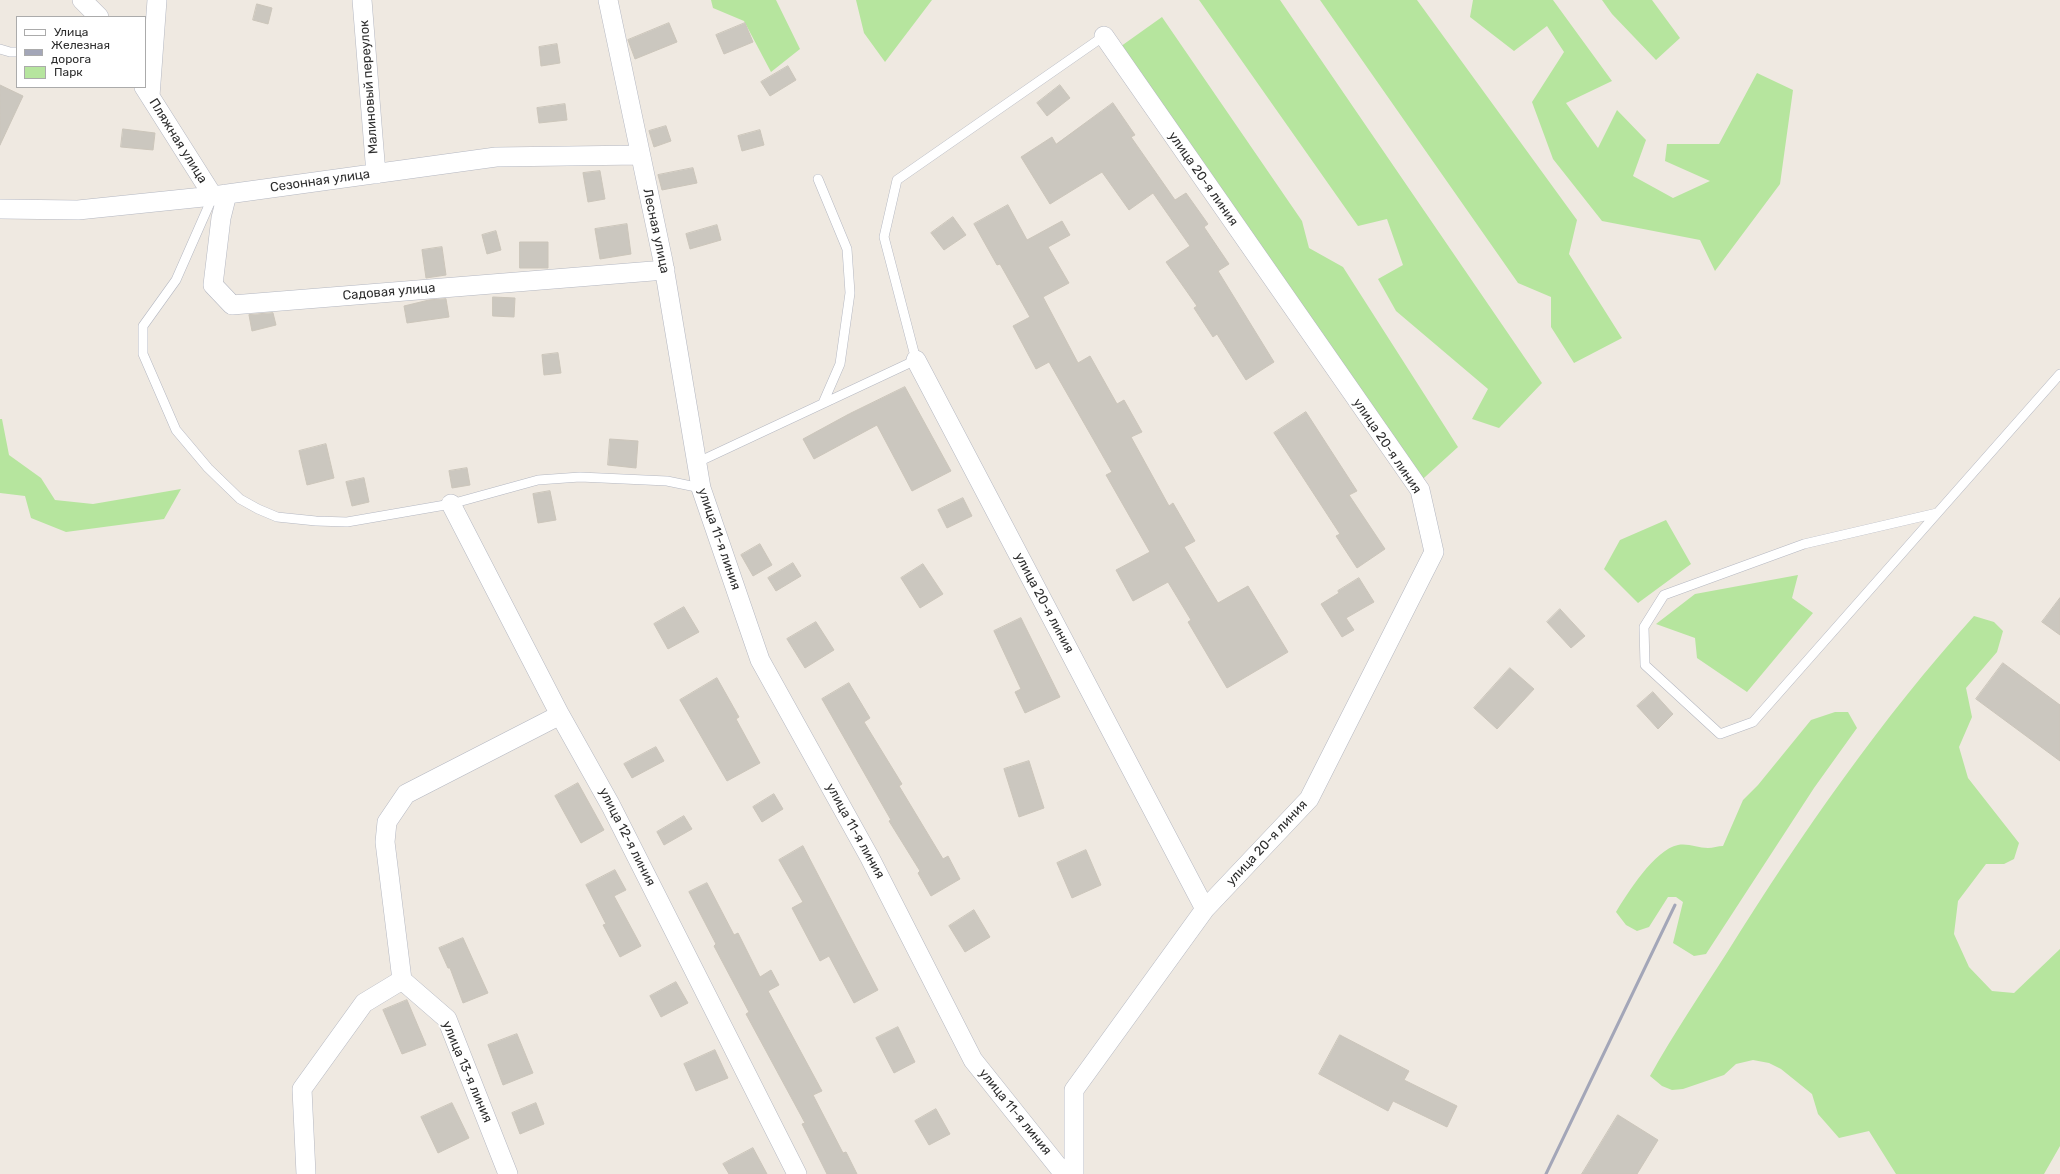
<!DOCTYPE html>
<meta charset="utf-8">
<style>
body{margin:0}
#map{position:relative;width:2060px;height:1174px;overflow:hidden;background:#efe9e1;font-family:Rubik,sans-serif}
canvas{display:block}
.legend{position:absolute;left:16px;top:16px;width:130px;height:72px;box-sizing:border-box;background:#fff;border:1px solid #ababab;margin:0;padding:5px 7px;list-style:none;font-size:12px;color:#2e2e2e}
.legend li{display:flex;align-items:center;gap:8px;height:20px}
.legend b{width:20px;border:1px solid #ababab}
</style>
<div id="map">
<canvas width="2060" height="1174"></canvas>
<ul class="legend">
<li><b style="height:5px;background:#fff"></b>Улица</li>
<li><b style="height:5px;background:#a3a6b8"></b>Железная дорога</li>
<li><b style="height:11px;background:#b6e59e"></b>Парк</li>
</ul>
</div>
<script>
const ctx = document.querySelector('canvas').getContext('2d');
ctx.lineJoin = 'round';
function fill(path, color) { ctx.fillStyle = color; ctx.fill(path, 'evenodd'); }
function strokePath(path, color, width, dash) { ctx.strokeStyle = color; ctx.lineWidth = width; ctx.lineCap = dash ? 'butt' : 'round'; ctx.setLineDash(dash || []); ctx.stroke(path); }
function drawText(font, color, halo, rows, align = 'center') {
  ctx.font = font + ' Rubik,sans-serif'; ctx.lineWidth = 4; ctx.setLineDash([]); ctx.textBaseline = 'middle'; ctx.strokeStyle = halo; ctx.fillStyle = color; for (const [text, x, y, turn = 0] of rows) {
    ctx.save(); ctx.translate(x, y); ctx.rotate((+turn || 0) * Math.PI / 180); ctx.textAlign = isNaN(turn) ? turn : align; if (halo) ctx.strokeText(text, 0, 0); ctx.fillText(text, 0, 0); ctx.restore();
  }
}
fill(new Path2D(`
 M711,0H776L800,49L771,72L744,21L713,8Z
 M856,0H932L885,62L864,33Z
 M1199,0H1280L1542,383L1499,428L1472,419L1488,389L1396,311L1378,279L1403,265L1387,219L1358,226Z
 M1320,0H1417L1577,220L1569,254L1622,338L1574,363L1551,327V297L1518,283Z
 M1473,0H1553L1612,81L1566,103L1598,148L1617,110L1646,140L1633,176L1673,198L1710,181L1665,161L1667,144H1719L1757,73L1793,90L1780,184L1715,271L1700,240L1602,221L1553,159L1532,102L1564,52L1547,26L1514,51L1470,17Z
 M1602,0H1652L1680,38L1656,60L1612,14Z
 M1162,17L1302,221L1309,248L1343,267L1458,447L1414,487L1117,49Z
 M0,419H2L9,455L41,478L55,500L93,504L181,489L164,519L66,532L31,518L25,496L0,493Z
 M1666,520L1691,564L1638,603L1604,569L1620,540Z
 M1798,575L1792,598L1813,613L1747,692L1697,658L1695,638L1656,624L1695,594Z
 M1974,616L1994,622L2003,631L1997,652L1966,688L1972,717L1959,747L1968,778L2019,843L2014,859L2004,864H1986L1958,901L1954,934L1969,967L1992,991L2014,993L2060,949V1146L2044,1174H1896L1869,1131L1839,1138L1818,1114L1812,1094L1781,1069L1769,1063L1753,1060L1736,1064L1724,1075L1683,1089L1672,1090L1662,1086L1650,1076C1674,1033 1701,993 1728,951C1802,833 1881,719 1974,616Z
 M1835,712H1848L1857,728L1814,788L1706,954L1694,956L1673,943L1683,902L1676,897H1668L1649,927L1637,931L1626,925L1616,912C1627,894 1655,849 1678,845C1688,843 1698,848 1708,848C1713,848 1718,846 1723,846L1743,800L1758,785L1811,720Z`), '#b6e59e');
const building = new Path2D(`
 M257,4L272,8L268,24L253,20Z
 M669,23L677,42L635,59L628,40Z
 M745,23L753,42L724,54L716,35Z
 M557,44L560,63L541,66L539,47Z
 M788,66L796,80L770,96L761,82Z
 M0,85L23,96L0,145Z
 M1060,85L1070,98L1047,116L1037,103Z
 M1113,103L1135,135L1131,137L1175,200L1186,193L1208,224L1204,227L1229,264L1218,271L1274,362L1246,380L1217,334L1213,337L1194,308L1197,306L1166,262L1190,246L1153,193L1129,210L1102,172L1050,204L1021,157L1052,137L1056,144Z
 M565,104L567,120L539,123L537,108Z
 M666,126L671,141L654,147L649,131Z
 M123,129L155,133L153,150L121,147Z
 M760,130L764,145L742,151L738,136Z
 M693,168L697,183L662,190L658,175Z
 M600,171L605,199L588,202L583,173Z
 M1008,205L1027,240L1062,221L1070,235L1048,247L1069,283L1043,297L1078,363L1090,356L1117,404L1124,400L1142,432L1131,437L1169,506L1173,503L1195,541L1184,547L1218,603L1248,586L1288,652L1227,688L1188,622L1191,620L1168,582L1133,601L1116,570L1150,552L1106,475L1112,472L1049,362L1036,369L1013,326L1030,317L1000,264L997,265L974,224Z
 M953,217L966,235L944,250L931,233Z
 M627,224L631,254L600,259L595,229Z
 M717,225L721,240L690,249L686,234Z
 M496,231L501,250L487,254L482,235Z
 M520,242H548V268H520Z
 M442,247L446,275L426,278L422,250Z
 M493,297L515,298L514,317L493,316Z
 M446,299L449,317L407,323L404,306L429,300Z
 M273,313L276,325L252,331L249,315Z
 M558,353L561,373L544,375L542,355Z
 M905,387L951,471L912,491L877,425L814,459L803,439L849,414Z
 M1306,412L1357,491L1349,495L1385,549L1357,568L1336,536L1340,534L1274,433Z
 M610,439L638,441L636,468L608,465Z
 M326,444L334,478L307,485L299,451Z
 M467,468L470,485L452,488L449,471Z
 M364,478L369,502L352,506L346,482Z
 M550,491L556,520L538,523L533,494Z
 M963,498L972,516L947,528L938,510Z
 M760,544L772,565L753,576L741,555Z
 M793,563L801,576L776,591L768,578Z
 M923,564L943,594L920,608L901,578Z
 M1359,578L1374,602L1346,618L1354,630L1342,637L1321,604L1339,593L1338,591Z
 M2060,598V635L2042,622Z
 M684,607L699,632L668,649L654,624Z
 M1560,609L1585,636L1571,648L1547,622Z
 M1021,618L1060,697L1025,713L1015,692L1021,689L994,631Z
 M816,622L834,650L805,668L787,639Z
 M2003,663L2060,705V761L1976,699Z
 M1510,668L1534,689L1497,729L1474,708Z
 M717,678L739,717L736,719L760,763L727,781L680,700Z
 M849,683L870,718L864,722L902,784L899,786L943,859L948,856L960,879L931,896L918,873L920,871L889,821L891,820L822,699Z
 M1653,692L1673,714L1658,729L1637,706Z
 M656,747L664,761L632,778L624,764Z
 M1029,761L1044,808L1019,817L1004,769Z
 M578,783L604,830L581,843L555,796Z
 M774,794L783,809L762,822L753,807Z
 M684,816L692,829L664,845L657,832Z
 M803,846L878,990L854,1003L829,956L820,961L792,908L803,902L779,860Z
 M1086,850L1101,885L1072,898L1057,863Z
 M615,870L626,890L614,896L641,946L620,957L603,925L606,924L586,885Z
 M707,883L734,935L738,933L760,977L771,970L779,985L768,991L822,1091L813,1095L843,1153L846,1152L857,1174H827L802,1124L805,1123L746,1014L749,1012L714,946L716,944L689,892Z
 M974,910L990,937L965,952L949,926Z
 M463,938L488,993L463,1003L450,968H448L439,948Z
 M676,982L688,1003L661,1017L650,996Z
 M407,1000L426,1045L402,1054L383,1010Z
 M898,1027L915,1062L894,1073L876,1038Z
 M517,1034L533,1073L503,1085L488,1045Z
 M1340,1035L1409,1071L1404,1080L1457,1106L1447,1127L1393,1101L1388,1111L1319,1074Z
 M715,1050L728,1078L696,1091L684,1064Z
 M452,1103L469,1138L438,1153L421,1117Z
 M536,1103L544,1124L520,1134L512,1113Z
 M936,1109L950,1134L929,1145L915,1121Z
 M1618,1115L1658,1140L1637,1174H1582Z
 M753,1148L767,1174H729L723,1164Z`);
fill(building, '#cbc7bf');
strokePath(building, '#cbc5ba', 1);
const lane = new Path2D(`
 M0,49L10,52H17
 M818,179L847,249L850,293L840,364L823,403
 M213,196L176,280L143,326V354L176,430L208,468L240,499L258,509L277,517L316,521L347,522L451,504L538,480L580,477L667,481L701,488
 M696,463L916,360L884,237L897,180L1104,36
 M1937,513L1804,544L1664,595L1644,627L1645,665L1720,734L1753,722L2060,374`);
const street = new Path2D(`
 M82,0L99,17
 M362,0L376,174
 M608,0L663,261L701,488L760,660L870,858L973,1060L1064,1174
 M144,87L213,196
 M150,96L157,0
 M227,194L221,218L213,285L232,305L665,270
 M0,209L78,210L213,196L496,157L640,155
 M916,360L1205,909
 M451,504L560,715L611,806L797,1174
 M402,980L385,842L387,822L406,794L560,715
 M306,1174L302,1089L364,1003L402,980L447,1019L508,1174
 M1074,1174V1090L1205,909L1309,799L1434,552L1420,490L1104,36`);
strokePath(lane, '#b4b7c1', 10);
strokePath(street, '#b4b7c1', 20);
strokePath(lane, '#fff', 9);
strokePath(street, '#fff', 19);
strokePath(new Path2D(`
 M1546,1174L1675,905`), '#a3a6b8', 3);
drawText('13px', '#2e2e2e', '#fff', [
 ["Малиновый переулок",369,87,-94],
 ["Пляжная улица",178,141,58],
 ["улица 20-я линия",1203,179,55],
 ["Сезонная улица",320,181,-8],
 ["Лесная улица",656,231,78],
 ["Садовая улица",389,292,-5],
 ["улица 20-я линия",1387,446,56],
 ["улица 11-я линия",719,539,71],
 ["улица 20-я линия",1044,603,62],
 ["улица 11-я линия",855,831,61],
 ["улица 12-я линия",627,837,63],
 ["улица 20-я линия",1267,843,-47],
 ["улица 13-я линия",467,1072,67],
 ["улица 11-я линия",1015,1112,51]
]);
</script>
